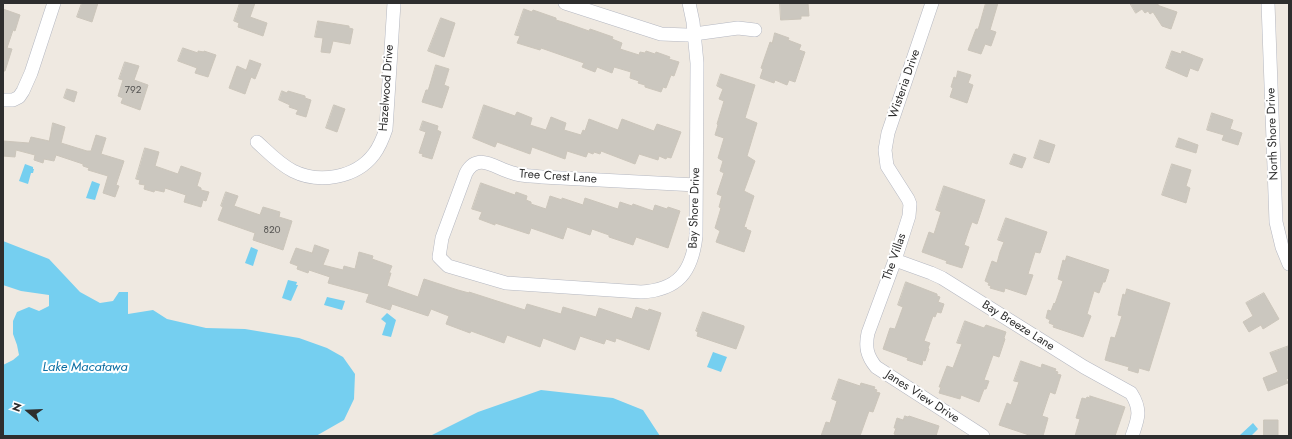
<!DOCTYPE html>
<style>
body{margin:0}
#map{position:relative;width:1292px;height:439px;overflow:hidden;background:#efe9e1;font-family:Jost,sans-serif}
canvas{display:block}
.frame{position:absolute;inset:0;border:4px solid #2e2e2e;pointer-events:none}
.north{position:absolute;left:8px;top:391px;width:40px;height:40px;-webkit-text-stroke:3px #fff;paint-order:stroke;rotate:289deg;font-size:11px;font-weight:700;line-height:16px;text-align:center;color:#2e2e2e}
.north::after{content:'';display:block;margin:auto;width:14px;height:18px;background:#2e2e2e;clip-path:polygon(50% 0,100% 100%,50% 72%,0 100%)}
</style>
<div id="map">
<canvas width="1292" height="439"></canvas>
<div class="frame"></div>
<div class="north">N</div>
</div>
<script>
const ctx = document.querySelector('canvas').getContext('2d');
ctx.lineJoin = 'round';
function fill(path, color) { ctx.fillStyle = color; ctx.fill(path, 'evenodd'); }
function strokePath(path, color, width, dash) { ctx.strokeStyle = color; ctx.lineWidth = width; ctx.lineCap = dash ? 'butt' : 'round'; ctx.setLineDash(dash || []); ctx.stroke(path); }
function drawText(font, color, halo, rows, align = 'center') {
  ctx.font = font + ' Jost,sans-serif'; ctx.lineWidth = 4; ctx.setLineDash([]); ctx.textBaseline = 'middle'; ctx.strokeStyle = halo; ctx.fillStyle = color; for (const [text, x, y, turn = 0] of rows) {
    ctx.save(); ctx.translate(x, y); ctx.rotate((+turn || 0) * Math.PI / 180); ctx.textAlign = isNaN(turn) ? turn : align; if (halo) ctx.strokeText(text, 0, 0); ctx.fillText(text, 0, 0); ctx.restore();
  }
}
fill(new Path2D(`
 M25,164L33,167V169H34L33,173H31L28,184L19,181Z
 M92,181L100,184L95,200L86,198Z
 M3,241L49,259L80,292L100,303L113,301L119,292H128V314L153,310L167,319L206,328L245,329L299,338L327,348L343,357L355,374L354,399L344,420L316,436H3V365L13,360L19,355L17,345L13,334V321L17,312L29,307L39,311L49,306V295L21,291L3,285Z
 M251,247L258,250L253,266L245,263Z
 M288,280L297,282L296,285H298L291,301L282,298Z
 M327,297L345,301L342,310L324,305Z
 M387,313L396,320L391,337L382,335L386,323L381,319Z
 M713,352L727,357L721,372L707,367Z
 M541,390L613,398L643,410L660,436H430L478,412Z
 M1253,423L1258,429L1251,436H1241L1240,435Z`), '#75cff0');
const building = new Path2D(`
 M82,3H98L92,22L77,17Z
 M240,3H255L250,17L267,23L263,36L238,27L239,23L234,21Z
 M780,3H808L809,16H801V19L781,20Z
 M986,3H998L990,30L996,32L991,46L985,44L981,54L968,50L976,29H978Z
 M1130,3H1160L1157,5L1177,12L1171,29L1162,26L1153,12L1150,14L1148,11L1145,13L1142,9L1136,13Z
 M3,9L20,15L15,31L13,30L7,48L12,49L5,71H3Z
 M524,9L532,12L533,10L556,18V20L566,23L589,31L590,29L613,37L612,39L622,43L620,49L639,55L640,52L645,53L646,51L655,54L656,52L670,57L669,59L679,62L674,76L671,75L666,88L663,87L661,92L645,87V85L638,83L639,81L630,78L631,72L614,67L612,73L597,67L595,72L582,67L584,63L541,48L540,50L517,43L520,36L515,35Z
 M441,18L455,23L444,57L428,51Z
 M318,21L349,26V28L353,29L350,44L333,41L330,53L321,52L323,38L315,37Z
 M775,33L789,38L788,40L801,45L799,50L805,52L795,82L789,80L787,85L775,80L774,83L760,78L763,69L761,68L770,42L772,43Z
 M183,48L198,53V51L204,52V51L216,55L208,77L195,73L197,68L178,61Z
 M1172,51L1181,54L1182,51L1203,59L1198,71L1190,68L1187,77L1166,68Z
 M250,60L261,64L255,79L251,77L245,94L229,88L237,66L246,70Z
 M125,62L139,66L134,80L148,85L140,110L121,103L123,98L118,96L123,80L119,79Z
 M436,65L449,69L444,85L449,87L442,108L422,102L426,90H428Z
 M958,71L971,75L968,83L973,85L967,103L950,97L953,88L951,87L954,77L956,78Z
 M721,74L755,85L745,118L757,123L747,156L755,161L744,191L754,196L744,227L747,228L746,229L751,231L744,252L716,242L720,231L715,228L721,208L719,207L722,196L717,194L724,173L720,171L723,161L718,158L724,138L715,135L718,125L717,124L724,101L719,99L723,89L717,86Z
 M67,89L77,92L74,102L64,98Z
 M282,91L287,93L288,91L305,96V98L311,100L306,117L296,114L298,110L289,107L290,105L279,100Z
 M334,105L345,109L337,132L326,128Z
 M484,105L515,116L517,112L532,118L530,125L546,130L551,117L566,123L564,130L581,135L583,130L585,131L589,119L618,130L622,119L654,131L657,124L681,132L671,158L667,157L666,159L659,156L658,160L639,154L635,164L601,151L600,154L594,152L593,154L588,152L586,157L567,151L565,159L532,147L530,154L497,142L495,147L473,138Z
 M1212,113L1233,120L1230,129L1242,133L1238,145L1222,140L1224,135L1207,130Z
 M423,121L438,126L437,130L441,132L432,159L422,156L423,154L419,153L426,132L420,130Z
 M53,123L65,127L61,143L87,151H91L96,135L106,138L101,154L124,161L116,185L119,186L115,197L103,193L108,176L88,170L89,168L83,166V164L56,155L54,161L44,159L43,163L34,160L35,155L16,150L15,157L3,156V141L29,143L31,137L49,141Z
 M1179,138L1198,145L1196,153L1176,147Z
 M1040,140L1055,145L1049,163L1034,158Z
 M145,148L159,152L155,166L178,174L181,166L201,173L197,186L201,188V190L209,192L206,201L203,200L201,207L184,202L186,195L165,188L164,192L155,190L154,192L144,189L145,185L139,184L140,180L136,179Z
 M1014,154L1026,158L1022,168L1010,164Z
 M1172,164L1191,170L1186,186L1190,188L1186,203L1162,195Z
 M481,183L515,195L516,192L527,196L526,200L531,202V204L546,209L550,196L562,200V198L583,205L585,198L618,209L620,202L632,206L633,204L653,211L655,205L667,209L668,207L680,211L668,248L636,237L633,245L609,237V235L592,229L590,235L567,227L563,239L531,228L529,234L495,223V225L479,219L482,212L472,209Z
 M944,186L985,200L977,224L972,222L968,233L964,245L969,247L962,268L946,263L947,261L922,252L929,232L934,234L941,212L936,210Z
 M226,192L238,196L234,206L260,215L263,207L280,212L279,217L292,221L283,250L253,240L255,233L218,220L223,207L221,206Z
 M1006,218L1047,232L1040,253L1035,252L1028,274L1033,275L1026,295L1005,288L1004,292L990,288L991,286L988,285L989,283L985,281L992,261L997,263L1000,252L1004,242L998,240Z
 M315,245L329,250L323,265L343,270L344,266L355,269L359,252L373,256L372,259L392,266L389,273H391L387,286L418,297L424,279L458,290L469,293V292L525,310L527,304L561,314L563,307L596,317L599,308L632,319L636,307L648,311L649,309L661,313L649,350L616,338L615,342L606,339L604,344L580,336L575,350L543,338L540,347L507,335L504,343L471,331L470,333L446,324L449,316L431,309L428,316L392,304L390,310L366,302L369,294L328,283L330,277L309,270L308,273L297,269L298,266L290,263L296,248L312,253Z
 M1067,256L1109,270L1105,282H1103L1099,293L1094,291L1087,314L1091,316L1083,337L1053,327L1054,325L1049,323L1050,320L1046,318L1048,310L1051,311L1054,303L1055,304L1063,281L1058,279L1063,260L1065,261Z
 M906,282L937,294V296L940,297L938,302L944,304L941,313L937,312L935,317L933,316L924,341L930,343L928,348L929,349L925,361L923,360L922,365L907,360L908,358L883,349L890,328L895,329L903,307L898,305Z
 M1127,289L1170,303L1149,371L1139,368L1138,373L1128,370L1129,367L1105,360L1111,337L1115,338L1122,316L1118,315L1123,294L1125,295Z
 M1264,293L1279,319L1263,329L1261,325L1249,332L1243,322L1253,316L1246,303Z
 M703,312L744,326V328L736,349L697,336L698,332L696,331Z
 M965,321L984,328L986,325L1006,332L1004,338L1005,339L999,357L993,355L984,380L989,381L986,389H984L979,402L961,395L960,399L939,393L941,387H939L947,366L953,368L962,344L957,343Z
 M1289,346V378L1286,379L1288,383L1268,391L1263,378L1278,372L1270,353Z
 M1021,361L1041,368L1042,364L1056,369L1055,371L1058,372L1057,374L1061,375L1055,394L1050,392L1042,416L1048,418L1043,436H1032L999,425L1007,403L1011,405L1019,382L1014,381Z
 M839,379L860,386L861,383L875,387L874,389L877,390L876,392L880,393L873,412L869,411L860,436H821L826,422L830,423L837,401L832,399Z
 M1090,396L1125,407L1115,436H1075L1080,419L1076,418L1082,398L1086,399L1087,397L1090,398Z
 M905,416L908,417L909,416L939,426L936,436H899L894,434L896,428H894L897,418L903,420Z
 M1264,420H1278V436H1264Z`);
fill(building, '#cbc7bf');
strokePath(building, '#cbc5ba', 1);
const minor = new Path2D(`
 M565,3L661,34L687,35L738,28L755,30
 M689,3L693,22L697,63L696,236C692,272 678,290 641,292L506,283L448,266L439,257L442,238L466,173C478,151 496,169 513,173C522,176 533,176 542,177L696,185
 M932,3L888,133L885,150L887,166L908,199L910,204L909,216L895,260L868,333C865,347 867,356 876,367L983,436
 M1268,3L1276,222L1282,247L1289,264
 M3,100H13L19,97L23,91L31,73L54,3
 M257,142C268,152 279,164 293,171C319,184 356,178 374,154C380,146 383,138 386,129L394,3
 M895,260L931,273L942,278L1084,367L1131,393C1142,410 1138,419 1132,436`);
strokePath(minor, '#b4b7c1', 14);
strokePath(minor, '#fff', 13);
drawText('10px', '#555452', null, [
 ["792",133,91],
 ["820",272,231]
]);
drawText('12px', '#2e2e2e', '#fff', [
 ["Wisteria Drive",905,84,-71],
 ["Hazelwood Drive",387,88,-86],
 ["North Shore Drive",1273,134,-92],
 ["Tree Crest Lane",558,177,4],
 ["Bay Shore Drive",695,208,-88],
 ["The Villas",895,257,-71],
 ["Bay Breeze Lane",1018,326,32],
 ["Janes View Drive",922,397,33]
]);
drawText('italic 13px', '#0d6fa3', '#fff', [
 ["Lake Macatawa",85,368]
]);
</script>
